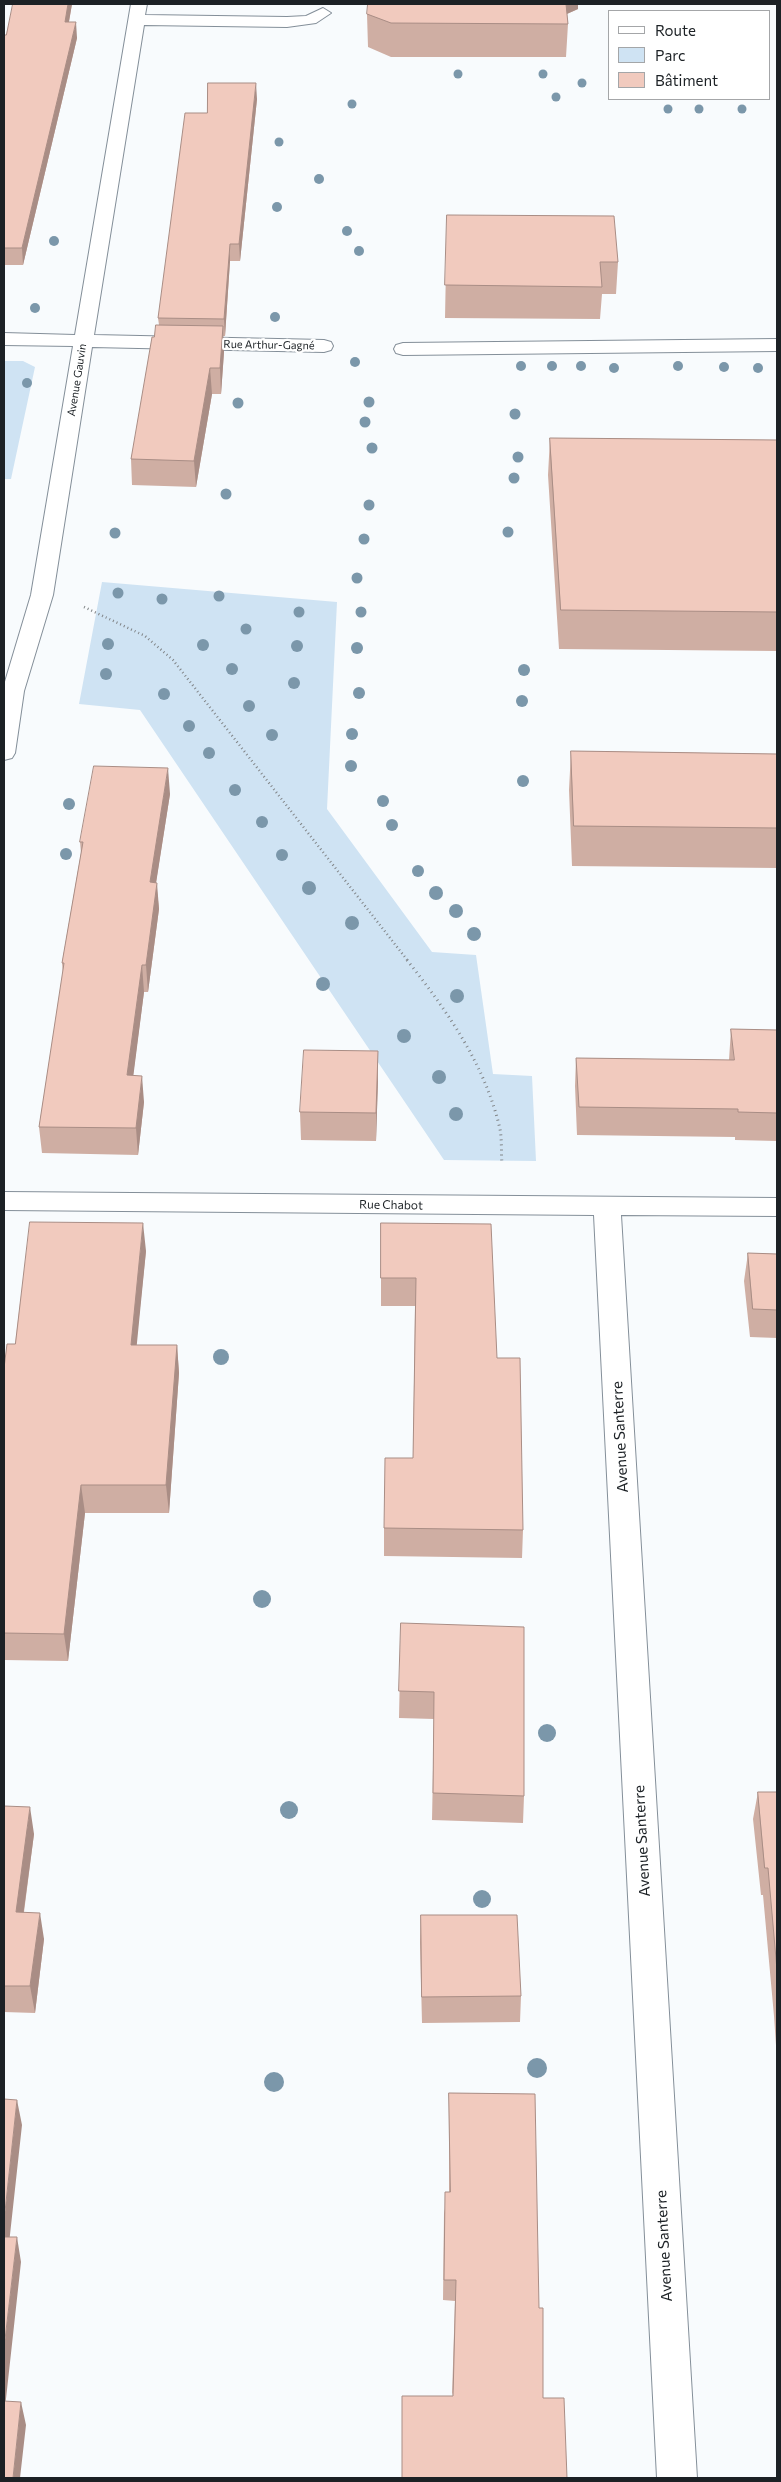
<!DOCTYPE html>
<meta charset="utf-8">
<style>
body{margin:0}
#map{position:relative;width:781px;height:2482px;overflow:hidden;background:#f8fbfd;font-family:Commissioner,sans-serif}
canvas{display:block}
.frame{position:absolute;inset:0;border:5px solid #1c2125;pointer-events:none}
.legend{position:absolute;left:608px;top:10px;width:162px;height:90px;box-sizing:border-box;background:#fff;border:1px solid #a4a6a8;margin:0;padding:6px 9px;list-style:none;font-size:15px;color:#1c2125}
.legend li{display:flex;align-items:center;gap:10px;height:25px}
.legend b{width:25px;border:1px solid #a4a6a8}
</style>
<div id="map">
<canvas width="781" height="2482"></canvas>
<div class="frame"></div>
<ul class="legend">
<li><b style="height:6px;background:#fff"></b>Route</li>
<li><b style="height:14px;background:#cfe3f3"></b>Parc</li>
<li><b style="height:14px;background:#f1cabe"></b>Bâtiment</li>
</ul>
</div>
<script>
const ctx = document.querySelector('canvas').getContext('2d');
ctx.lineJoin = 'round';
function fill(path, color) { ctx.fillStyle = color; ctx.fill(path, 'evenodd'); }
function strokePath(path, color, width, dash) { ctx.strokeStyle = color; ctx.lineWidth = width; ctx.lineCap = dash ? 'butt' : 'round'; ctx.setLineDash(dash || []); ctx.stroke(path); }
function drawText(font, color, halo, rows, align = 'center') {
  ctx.font = font + ' Commissioner,sans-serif'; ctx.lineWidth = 4.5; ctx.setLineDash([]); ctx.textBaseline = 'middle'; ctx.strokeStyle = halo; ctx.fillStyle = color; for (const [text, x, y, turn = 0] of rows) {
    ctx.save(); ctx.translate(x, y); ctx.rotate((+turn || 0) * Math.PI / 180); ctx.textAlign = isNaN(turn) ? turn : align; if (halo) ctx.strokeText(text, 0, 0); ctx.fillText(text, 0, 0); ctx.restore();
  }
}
fill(new Path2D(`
 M4,361H23L35,367L11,479H4Z
 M102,582L337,602L327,809L432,952L476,955L493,1074L532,1076L536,1161L444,1160L140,710L79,704Z`), '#cfe3f3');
const minor = new Path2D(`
 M131,4H147L145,15L287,17L306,16L323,8L331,13L316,23L287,27L144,25L94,335L324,340L331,342L333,346L331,350L324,352L92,347L53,595L24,691L15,753L12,758L4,760V685L31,595L73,346L4,345V333L75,335Z
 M777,339V351L403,355L396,353L394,349L396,345L403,343Z
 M4,1192L777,1198V1216L621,1215L697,2478H657L594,1215L4,1210Z`);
strokePath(minor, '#848f99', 2);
strokePath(new Path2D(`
 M84,607L145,636L173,660L408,961`), '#818588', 2.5, [1, 3]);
strokePath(new Path2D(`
 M407,960C447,1011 485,1064 500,1129C502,1140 501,1152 502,1163`), '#818588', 3, [1, 4]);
fill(minor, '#fff');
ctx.fillStyle = '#7b97aa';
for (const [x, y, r] of [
 [458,74,4.5],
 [543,74,4.5],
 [582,83,4.5],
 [556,97,4.5],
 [352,104,4.5],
 [668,109,4.5],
 [699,109,4.5],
 [742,109,4.5],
 [279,142,4.5],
 [319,179,5],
 [277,207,5],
 [347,231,5],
 [54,241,5],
 [359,251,5],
 [35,308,5],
 [275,317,5],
 [355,362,5],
 [521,366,5],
 [552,366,5],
 [581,366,5],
 [678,366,5],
 [724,367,5],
 [614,368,5],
 [758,368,5],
 [27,383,5],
 [369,402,5.5],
 [238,403,5.5],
 [515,414,5.5],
 [365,422,5.5],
 [372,448,5.5],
 [518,457,5.5],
 [514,478,5.5],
 [226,494,5.5],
 [369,505,5.5],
 [508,532,5.5],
 [115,533,5.5],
 [364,539,5.5],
 [357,578,5.5],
 [118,593,5.5],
 [219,596,5.5],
 [162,599,5.5],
 [299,612,5.5],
 [361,612,5.5],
 [246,629,5.5],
 [108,644,6],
 [203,645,6],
 [297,646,6],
 [357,648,6],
 [232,669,6],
 [524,670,6],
 [106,674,6],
 [294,683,6],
 [359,693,6],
 [164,694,6],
 [522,701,6],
 [249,706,6],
 [189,726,6],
 [352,734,6],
 [272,735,6],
 [209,753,6],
 [351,766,6],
 [523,781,6],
 [235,790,6],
 [383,801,6],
 [69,804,6],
 [262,822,6],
 [392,825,6],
 [66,854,6],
 [282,855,6],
 [418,871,6],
 [309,888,7],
 [436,893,7],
 [456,911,7],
 [352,923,7],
 [474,934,7],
 [323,984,7],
 [457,996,7],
 [404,1036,7],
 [439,1077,7],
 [456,1114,7],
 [221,1357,8],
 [262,1599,9],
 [547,1733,9],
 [289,1810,9],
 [482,1899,9],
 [537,2068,10],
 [274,2082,10]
]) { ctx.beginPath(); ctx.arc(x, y, r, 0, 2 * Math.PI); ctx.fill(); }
fill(new Path2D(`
 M72,4L69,22L77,38L23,265H4V35H6Z
 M578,9L567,14L568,24L566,57H391L368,47L367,14Z
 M257,99L240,261H230L225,336H223L224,352L221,394H212L196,487L132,485L131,459L159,325L158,318L207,113Z
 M447,215L618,262L616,294H602L600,319L445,318Z
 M550,438L777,440V651L559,649L548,475Z
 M571,751L777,754V868L572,866L569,790Z
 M170,794L156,882L159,909L148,992H144L133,1075L144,1102L138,1155L42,1153L39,1127L63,974L62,963L81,853L80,842Z
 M731,1029L777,1030V1141L735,1140V1137L577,1135L575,1086L576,1058L729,1060Z
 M378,1051V1079L376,1141L301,1140L300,1112Z
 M381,1223L497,1358L523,1530L522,1558L384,1556V1528L413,1458L415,1306H381Z
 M146,1251L136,1345H177L179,1373L169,1513H85L68,1661L4,1660V1368L15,1344Z
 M748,1253L777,1254V1338L750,1337L744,1281Z
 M401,1623L524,1796L523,1823L432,1820L434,1719L399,1718Z
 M758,1792H777V2060L774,2016L763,1895H761L753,1819Z
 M4,1806L34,1834L24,1912L44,1939L35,2013L4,2012Z
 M421,1915L521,1996L520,2022L422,2023L420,1942Z
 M449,2093L535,2094L452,2396L455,2301L443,2300L444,2213L449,2192Z`), '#cfaea3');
fill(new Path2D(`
 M68,4H72L66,38L65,22Z
 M562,4H578V9L562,16Z
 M76,22L77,38L23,265L22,248Z
 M256,83L257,99L240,261L239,244Z
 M230,244V261L225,336L224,319Z
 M223,326L224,352L221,394L220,368Z
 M210,368L212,394L196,487L194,461Z
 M168,768L170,794L152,909L150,882Z
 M157,883L159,909L148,992L146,965Z
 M142,965L144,992L130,1102L127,1075Z
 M378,1051V1079L376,1141V1113Z
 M142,1076L144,1102L138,1155L136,1128Z
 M143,1223L146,1251L134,1373L131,1345Z
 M177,1345L179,1373L169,1513L166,1485Z
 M81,1485L85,1513L68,1661L64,1634Z
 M30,1807L34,1834L20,1939L16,1912Z
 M40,1913L44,1939L35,2013L30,1986Z
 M17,2100L22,2125L7,2262L4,2246V2221Z
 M17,2237L21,2262L4,2417V2348Z
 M21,2402L26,2425L20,2478H13Z`), '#a98d85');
const building = new Path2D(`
 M13,4H68L65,22H76L22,248H4V35H6Z
 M368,4H566L568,24L391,23L367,14Z
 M208,83H256L239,244H230L224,319L158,318L185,113H207Z
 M447,215L614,216L618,262H600L602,287L445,285Z
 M156,325L223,326L220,368H210L194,461L131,459L152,337H154Z
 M550,438L777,440V612L561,610Z
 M571,751L777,754V828L574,826Z
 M94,766L168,768L150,882L157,883L146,965H142L127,1075L142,1076L136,1128L39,1127L64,963H62L83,842H80Z
 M731,1029L777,1030V1113L738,1112V1109L579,1107L576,1058L734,1060Z
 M304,1050L378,1051L376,1113L300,1112Z
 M30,1222L143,1223L131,1345H177L166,1485H81L64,1634L4,1633V1368L7,1344H15Z
 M381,1223L491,1224L497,1358H520L523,1530L384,1528L385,1458H413L416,1278H381Z
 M748,1253L777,1254V1310L753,1309Z
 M401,1623L524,1627V1796L433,1793L434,1692L399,1691Z
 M758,1792H777V1970L768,1868H765Z
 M4,1806L30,1807L16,1912L40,1913L30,1986H4Z
 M421,1915H517L521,1996L422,1997Z
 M449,2093L535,2094L539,2308H543V2398H564L567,2478H402V2396H453L456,2280H444L445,2192H450Z
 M4,2099L17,2100L4,2221Z
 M4,2237H17L4,2348Z
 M4,2401L21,2402L13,2478H4Z`);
fill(building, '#f1cabe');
strokePath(building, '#a98d85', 1);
drawText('11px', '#1c2125', '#fff', [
 ["Rue Arthur-Gagné",269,345,1],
 ["Avenue Gauvin",77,380,-81]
]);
drawText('12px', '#1c2125', '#fff', [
 ["Rue Chabot",391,1205,1]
]);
drawText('15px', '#1c2125', '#fff', [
 ["Avenue Santerre",620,1437,-93],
 ["Avenue Santerre",642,1841,-93],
 ["Avenue Santerre",664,2246,-93]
]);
</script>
